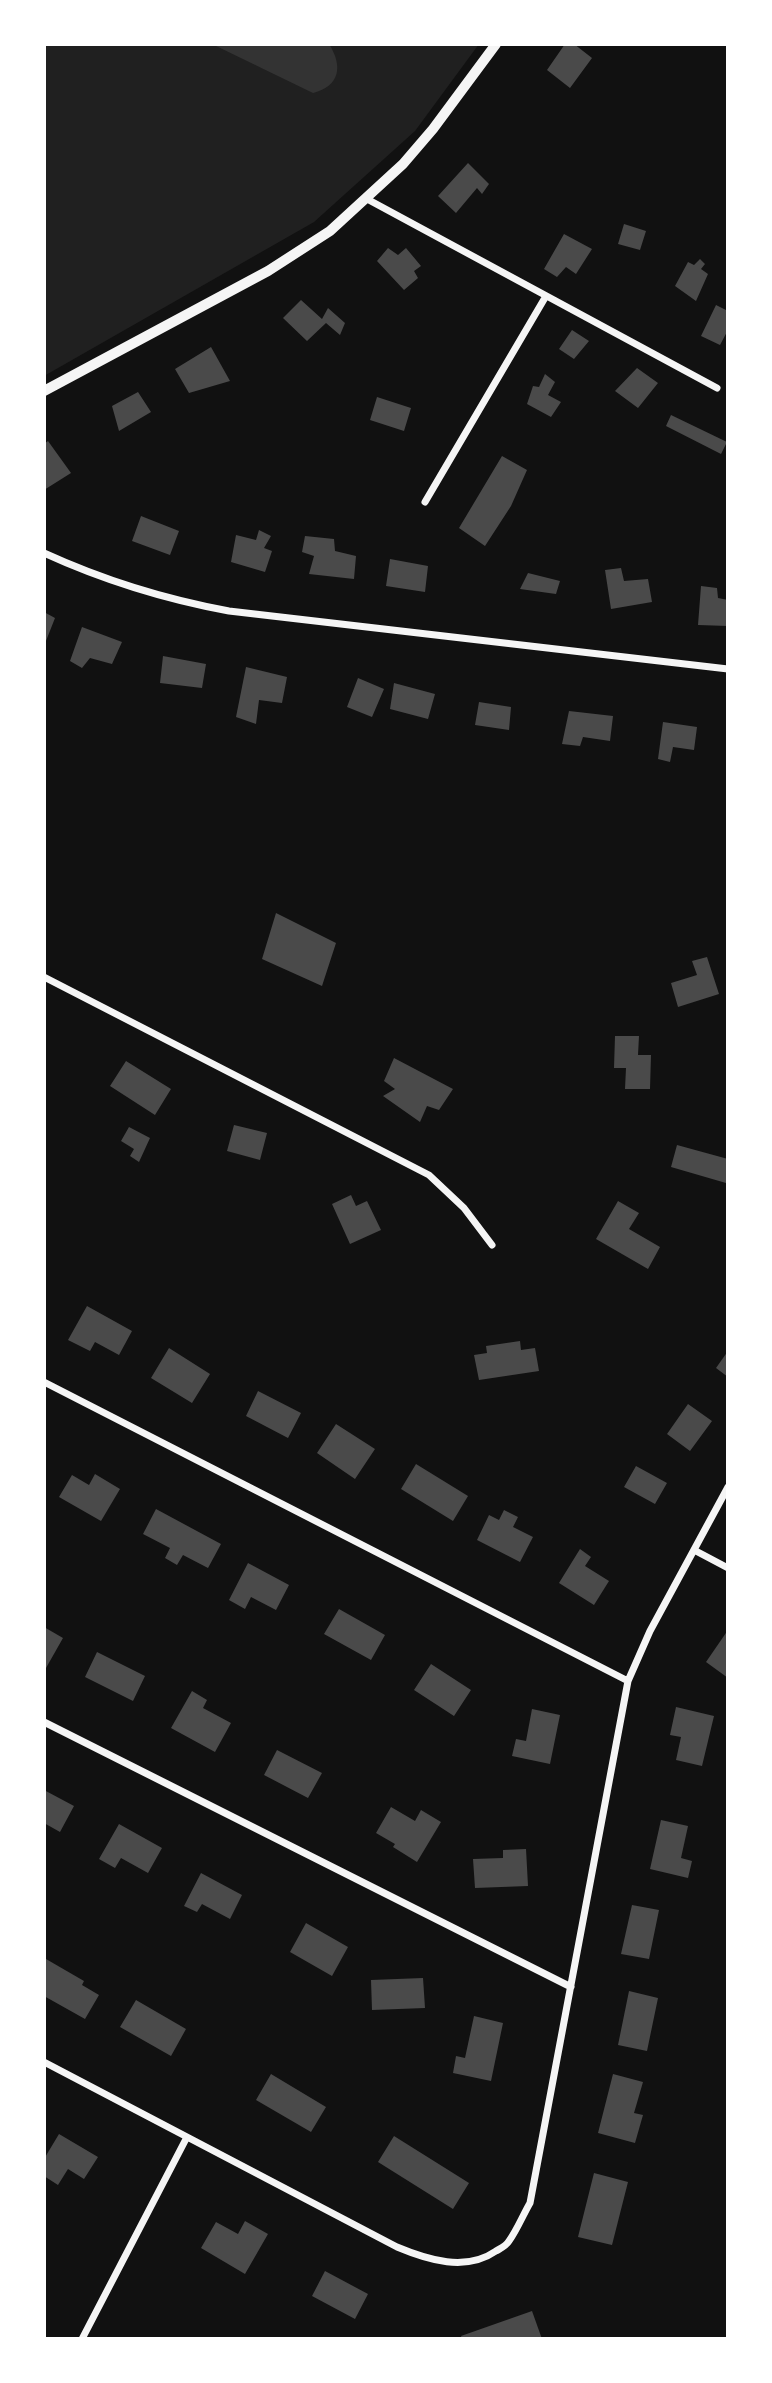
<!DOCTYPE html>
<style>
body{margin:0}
#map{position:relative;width:772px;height:2383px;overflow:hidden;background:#111;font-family:"PT Sans Narrow",sans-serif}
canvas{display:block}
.frame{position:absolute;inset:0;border:46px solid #fff;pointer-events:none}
</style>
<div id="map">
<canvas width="772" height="2383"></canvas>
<div class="frame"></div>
</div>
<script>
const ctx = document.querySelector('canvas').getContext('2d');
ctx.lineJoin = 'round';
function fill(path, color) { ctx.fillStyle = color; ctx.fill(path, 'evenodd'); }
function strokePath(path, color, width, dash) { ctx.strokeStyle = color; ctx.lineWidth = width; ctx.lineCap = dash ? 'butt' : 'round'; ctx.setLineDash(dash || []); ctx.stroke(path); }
fill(new Path2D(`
 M44,44H479L415,131L314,222L44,376Z`), '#202020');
fill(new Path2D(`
 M212,44H329C343,66 340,86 313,93Z`), '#333');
fill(new Path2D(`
 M565,44H574L592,58L570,88L547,70Z
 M468,163L489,184L482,194L477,188L456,213L438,196Z
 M624,224L646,231L640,250L618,244Z
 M564,234L592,249L576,274L566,267L557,277L544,269Z
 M388,248L398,255L406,248L421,266L414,271L418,278L404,290L377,261Z
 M700,259L705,264L701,269L708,274L696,301L675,286L688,262L694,265Z
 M301,300L322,319L328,308L345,323L340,335L326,323L307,341L283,318Z
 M716,305L728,311V330L720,345L701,336Z
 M572,330L589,341L574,359L559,349Z
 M211,347L230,381L189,393L175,369Z
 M637,368L658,383L638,408L615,391Z
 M545,374L555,382L548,395L561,402L551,417L527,404L533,386L539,387Z
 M138,392L151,412L119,431L112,406Z
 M377,397L411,408L404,431L370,420Z
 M671,415L727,442L721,454L666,426Z
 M48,441L71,473L44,490V444Z
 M502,456L527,470L511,506L485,546L459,528Z
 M141,516L179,531L170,555L132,541Z
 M259,530L271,536L264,548L272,551L265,572L231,562L236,535L256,540Z
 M305,536L334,539L335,551L356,556L354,579L309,574L314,556L302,552Z
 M390,559L428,566L425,592L386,586Z
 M621,568L624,581L648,579L652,602L611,609L605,570Z
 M528,573L560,581L556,594L520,589Z
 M701,586L717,588L718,598L728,600V626L698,625Z
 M44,612L55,618L44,646Z
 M82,627L122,642L112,664L90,658L82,668L70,661Z
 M163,656L206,664L202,688L160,683Z
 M246,667L287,677L282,703L259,700L256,724L236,717Z
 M358,678L384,689L372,717L347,707Z
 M394,683L435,694L428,719L390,709Z
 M479,702L511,707L509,730L475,725Z
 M569,711L613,716L610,741L583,737L580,746L562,744Z
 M663,722L697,727L694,750L673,747L670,762L658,759Z
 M276,913L336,943L322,986L262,959Z
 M707,957L719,994L678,1007L671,983L697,975L692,961Z
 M615,1036H639L638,1055H651L650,1089H625L626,1068H614Z
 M394,1058L453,1089L439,1110L427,1106L420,1122L383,1096L395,1089L384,1081Z
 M126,1061L171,1089L155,1115L110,1086Z
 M234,1125L267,1133L260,1160L227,1151Z
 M129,1127L150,1138L139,1162L130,1156L134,1149L121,1141Z
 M677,1145L728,1159L726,1183L671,1167Z
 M351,1195L356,1206L367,1201L381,1230L350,1244L332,1204Z
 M618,1201L639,1213L629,1229L660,1247L648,1269L596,1239Z
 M87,1306L132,1331L119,1355L95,1342L90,1351L68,1340Z
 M520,1341L521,1350L535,1348L539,1371L479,1380L474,1355L487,1353L486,1346Z
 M169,1348L210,1374L192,1403L151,1378Z
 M728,1351V1377L716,1368Z
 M258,1391L301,1413L288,1438L246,1416Z
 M688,1404L712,1421L690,1451L667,1434Z
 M336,1424L375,1449L355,1479L317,1453Z
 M416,1464L468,1496L453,1521L401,1489Z
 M636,1466L667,1483L655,1504L624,1487Z
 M95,1474L120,1489L101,1521L59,1497L72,1475L89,1485Z
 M156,1509L221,1544L208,1568L183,1555L177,1565L165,1558L170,1548L143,1534Z
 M504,1510L518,1517L513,1527L533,1537L520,1562L477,1540L489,1515L499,1520Z
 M580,1549L591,1557L585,1566L609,1581L594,1605L559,1583Z
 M248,1563L289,1585L276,1610L251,1597L245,1609L229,1600Z
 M339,1609L385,1635L371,1660L324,1634Z
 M44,1627L63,1638L46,1668L44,1667Z
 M728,1630V1678L706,1662Z
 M97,1652L145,1676L133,1701L85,1677Z
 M431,1664L471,1690L454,1716L414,1690Z
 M192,1691L207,1700L203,1708L231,1723L215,1752L171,1728Z
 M676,1707L714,1716L702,1766L676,1760L681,1737L670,1735Z
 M532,1709L560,1715L550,1764L512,1756L516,1739L526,1741Z
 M277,1750L322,1773L308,1798L264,1775Z
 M44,1790L74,1806L60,1832L44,1823Z
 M391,1807L415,1821L421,1810L441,1822L417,1862L393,1847L395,1844L376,1833Z
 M661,1820L688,1826L681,1858L692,1861L688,1878L650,1869Z
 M119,1824L162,1848L148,1873L121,1858L115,1868L99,1859Z
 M526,1849L528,1886L475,1888L473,1859L503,1858V1850Z
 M201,1873L242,1895L230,1919L202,1904L197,1912L184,1906Z
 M632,1905L659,1910L649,1959L621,1954Z
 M306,1923L348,1947L332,1976L290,1952Z
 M46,1959L84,1981L82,1985L99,1995L85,2019L44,1996Z
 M423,1978L425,2008L372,2010L371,1980Z
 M629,1991L658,1998L647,2051L618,2045Z
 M136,2000L186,2029L171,2056L120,2027Z
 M474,2016L503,2023L491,2081L453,2073L456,2056L465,2058Z
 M271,2074L326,2107L311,2132L256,2100Z
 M613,2074L643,2082L634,2113L643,2115L635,2143L598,2133Z
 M59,2134L98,2157L84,2179L68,2169L58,2185L44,2176V2159Z
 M394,2136L469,2183L453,2209L378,2162Z
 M594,2173L628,2182L612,2245L578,2237Z
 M245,2221L268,2234L245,2274L201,2248L216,2222L238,2234Z
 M325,2271L368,2294L355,2319L312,2296Z
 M532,2311L542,2339H462L461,2336Z`), '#4a4a4a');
strokePath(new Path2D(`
 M367,199L717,388
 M425,502L546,296
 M44,553C103,580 164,599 229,611L728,669
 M44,977L429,1175L464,1208L492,1245
 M44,1382L628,1681
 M694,1550L728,1568
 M44,1722L571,1987
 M44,2062L397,2247C428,2260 466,2272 496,2251C501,2248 506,2246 509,2241C517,2230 523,2215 530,2203L628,1681L650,1631L728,1487
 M82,2339L187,2137`), '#f5f5f5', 7);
strokePath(new Path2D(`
 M44,391L268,271L330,231L403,164L433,129L496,44`), '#f5f5f5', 10);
</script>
